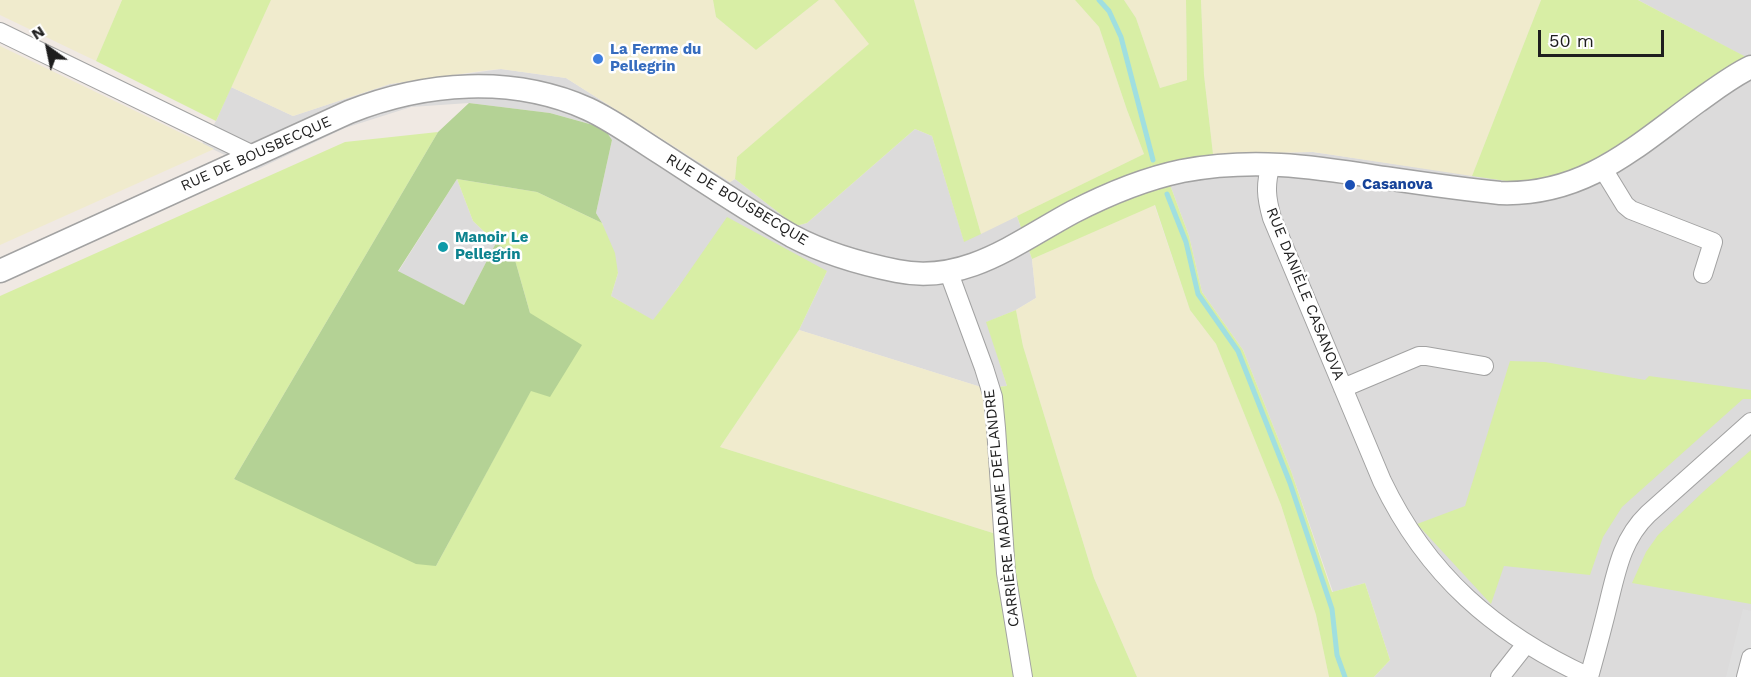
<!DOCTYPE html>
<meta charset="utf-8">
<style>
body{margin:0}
#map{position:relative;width:1751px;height:677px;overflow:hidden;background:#f0e9e3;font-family:"Work Sans",sans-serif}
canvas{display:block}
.north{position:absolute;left:18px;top:18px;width:60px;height:60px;-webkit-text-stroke:4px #fff;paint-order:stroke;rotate:327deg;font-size:16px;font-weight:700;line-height:24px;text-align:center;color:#1e1e1e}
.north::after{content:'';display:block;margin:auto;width:21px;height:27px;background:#1e1e1e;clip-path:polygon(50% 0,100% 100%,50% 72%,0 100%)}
.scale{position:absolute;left:1538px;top:30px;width:126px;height:27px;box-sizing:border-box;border:3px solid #1e1e1e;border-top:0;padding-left:8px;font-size:18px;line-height:21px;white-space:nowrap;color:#1e1e1e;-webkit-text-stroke:4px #fff;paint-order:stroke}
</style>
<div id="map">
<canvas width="1751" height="677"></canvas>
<div class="north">N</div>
<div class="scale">50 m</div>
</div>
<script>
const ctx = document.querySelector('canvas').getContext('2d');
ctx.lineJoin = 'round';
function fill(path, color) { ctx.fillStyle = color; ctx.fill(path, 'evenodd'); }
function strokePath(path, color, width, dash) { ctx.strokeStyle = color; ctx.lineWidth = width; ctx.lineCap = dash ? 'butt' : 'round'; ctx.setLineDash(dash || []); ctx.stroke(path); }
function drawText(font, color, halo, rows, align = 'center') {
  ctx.font = font + ' "Work Sans",sans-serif'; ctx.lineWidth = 5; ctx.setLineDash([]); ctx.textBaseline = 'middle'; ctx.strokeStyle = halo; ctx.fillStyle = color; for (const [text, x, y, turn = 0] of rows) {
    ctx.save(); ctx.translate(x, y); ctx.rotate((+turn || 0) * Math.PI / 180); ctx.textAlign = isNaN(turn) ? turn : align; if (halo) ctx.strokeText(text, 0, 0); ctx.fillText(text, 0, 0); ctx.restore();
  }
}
fill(new Path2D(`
 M1638,0H1751V677H1374L1390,660L1365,583L1333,592L1291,471L1243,350L1202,292L1189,236L1163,166L1213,154L1313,152L1520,182L1745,57Z
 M501,69L566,78L730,182L735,179L796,226L807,223L915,129L932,136L964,241L1017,216L1032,259L1036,298L1016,310L987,322L1007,386L984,388L799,330L827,271L679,286L653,321L611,296L618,273L602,223L596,213L612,140L604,128L550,113L469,103L411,107L345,128L256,170L202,144L216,121L231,87L293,116L390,84Z
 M457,179L473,221L496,243L464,305L398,272Z`), '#dcdbdb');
fill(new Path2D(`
 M0,0H122L96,61L0,15Z
 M271,0H713L716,17L756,50L819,0H834L870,44L737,157L735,179L730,182L566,78L501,69L489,70L390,84L293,116L231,87Z
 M914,0H1075L1099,27L1127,110L1144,154L981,234Z
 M1124,0H1186L1187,80L1160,88L1136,18Z
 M1201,0H1541L1472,176L1313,152L1213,154L1204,75Z
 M0,46L202,143L214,149L0,245Z
 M1154,204L1190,310L1216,344L1281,505L1316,615L1329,677H1137L1094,578L1023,346L1016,310L1036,298L1032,259Z
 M799,330L984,388L996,534L720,447Z`), '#f0ebcd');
fill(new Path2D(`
 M122,0H271L216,121L96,61Z
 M713,0H819L756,50L716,17Z
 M834,0H914L981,234L964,242L932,136L915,129L807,223L796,226L735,179L737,157L869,44Z
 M1075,0H1124L1136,18L1160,88L1187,80L1186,0H1201L1204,75L1213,154L1163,166L1189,236L1202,292L1243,350L1291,471L1332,592L1365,583L1390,660L1374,677H1329L1316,615L1281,505L1216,344L1190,310L1155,205L1032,259L1017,216L1144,154L1127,110L1099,27Z
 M1541,0H1638L1746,57L1617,147L1571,172L1520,183L1472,176Z
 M438,132L234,479L436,566L531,390L530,313L513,253L496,243L473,221L457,179L537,192L602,223L615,253L618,273L611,296L653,320L679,286L727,217L827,271L799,330L720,447L996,534L997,387L1007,386L986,322L1016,310L1023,346L1094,578L1137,677H0V296L345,142Z
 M1510,361L1545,362L1645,380L1649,376L1751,390V399H1743L1622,507L1603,537L1590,575L1504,566L1491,604L1417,524L1465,506Z
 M1751,450V604L1632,583L1646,552L1658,535L1704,491Z`), '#d8eea5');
fill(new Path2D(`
 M469,103L550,113L604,128L612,140L596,213L602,223L537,192L457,179L398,271L464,305L496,243L513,253L530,313L582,345L550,397L531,391L436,566L416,564L234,479L438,132Z`), '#b4d295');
fill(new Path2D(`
 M1743,609L1751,611V677H1726Z`), '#dedede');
strokePath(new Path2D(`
 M1099,0L1109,11L1121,37L1153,160
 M1167,194L1186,242L1198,294L1238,351L1290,483L1332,609L1337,655L1345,677`), '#a0dfe0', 5);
const minor = new Path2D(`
 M0,32L253,155
 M1271,164C1265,185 1266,197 1272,218L1382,481C1427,575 1495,634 1589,677
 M1603,169L1625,205L1631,210L1713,242L1703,274
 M949,273L984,368L993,397L996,428L1006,573L1023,677
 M1343,388L1419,356H1426L1484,366
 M1500,677L1526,644
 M1589,677C1596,652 1603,626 1609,601C1617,568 1623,538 1648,514L1751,422
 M1746,677L1751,658`);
const tertiary = new Path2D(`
 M0,271L349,112C425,82 512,75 588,109C614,121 638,139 662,154C705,182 748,211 792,236C824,253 862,264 897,271C965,285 1017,242 1073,212C1108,194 1144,179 1182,171C1252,158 1309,166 1378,177C1419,183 1459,189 1500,193C1584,196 1634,148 1697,102C1714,90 1732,76 1751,67`);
strokePath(minor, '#a2a2a2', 20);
strokePath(tertiary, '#a2a2a2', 25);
strokePath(minor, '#fff', 18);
strokePath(tertiary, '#fff', 22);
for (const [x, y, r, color] of [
 [598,59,6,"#3f7fe0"],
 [1350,185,6,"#1a4fb4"],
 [443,247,6,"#0f9aa8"]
]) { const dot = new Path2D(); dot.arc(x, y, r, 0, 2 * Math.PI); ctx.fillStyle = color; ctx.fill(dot); strokePath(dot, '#fff', 2); }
drawText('bold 15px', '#366cbe', '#fff', [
 ["La Ferme du",610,50],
 ["Pellegrin",610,67]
], 'left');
drawText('15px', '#1e1e1e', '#fff', [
 ["RUE DE BOUSBECQUE",256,154,-24],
 ["RUE DE BOUSBECQUE",737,200,31],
 ["RUE DANIÈLE CASANOVA",1305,294,68],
 ["CARRIÈRE MADAME DEFLANDRE",1002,508,-96]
]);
drawText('bold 15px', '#164399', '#fff', [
 ["Casanova",1362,185]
], 'left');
drawText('bold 15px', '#0d838f', '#fff', [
 ["Manoir Le",455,238],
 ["Pellegrin",455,255]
], 'left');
</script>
